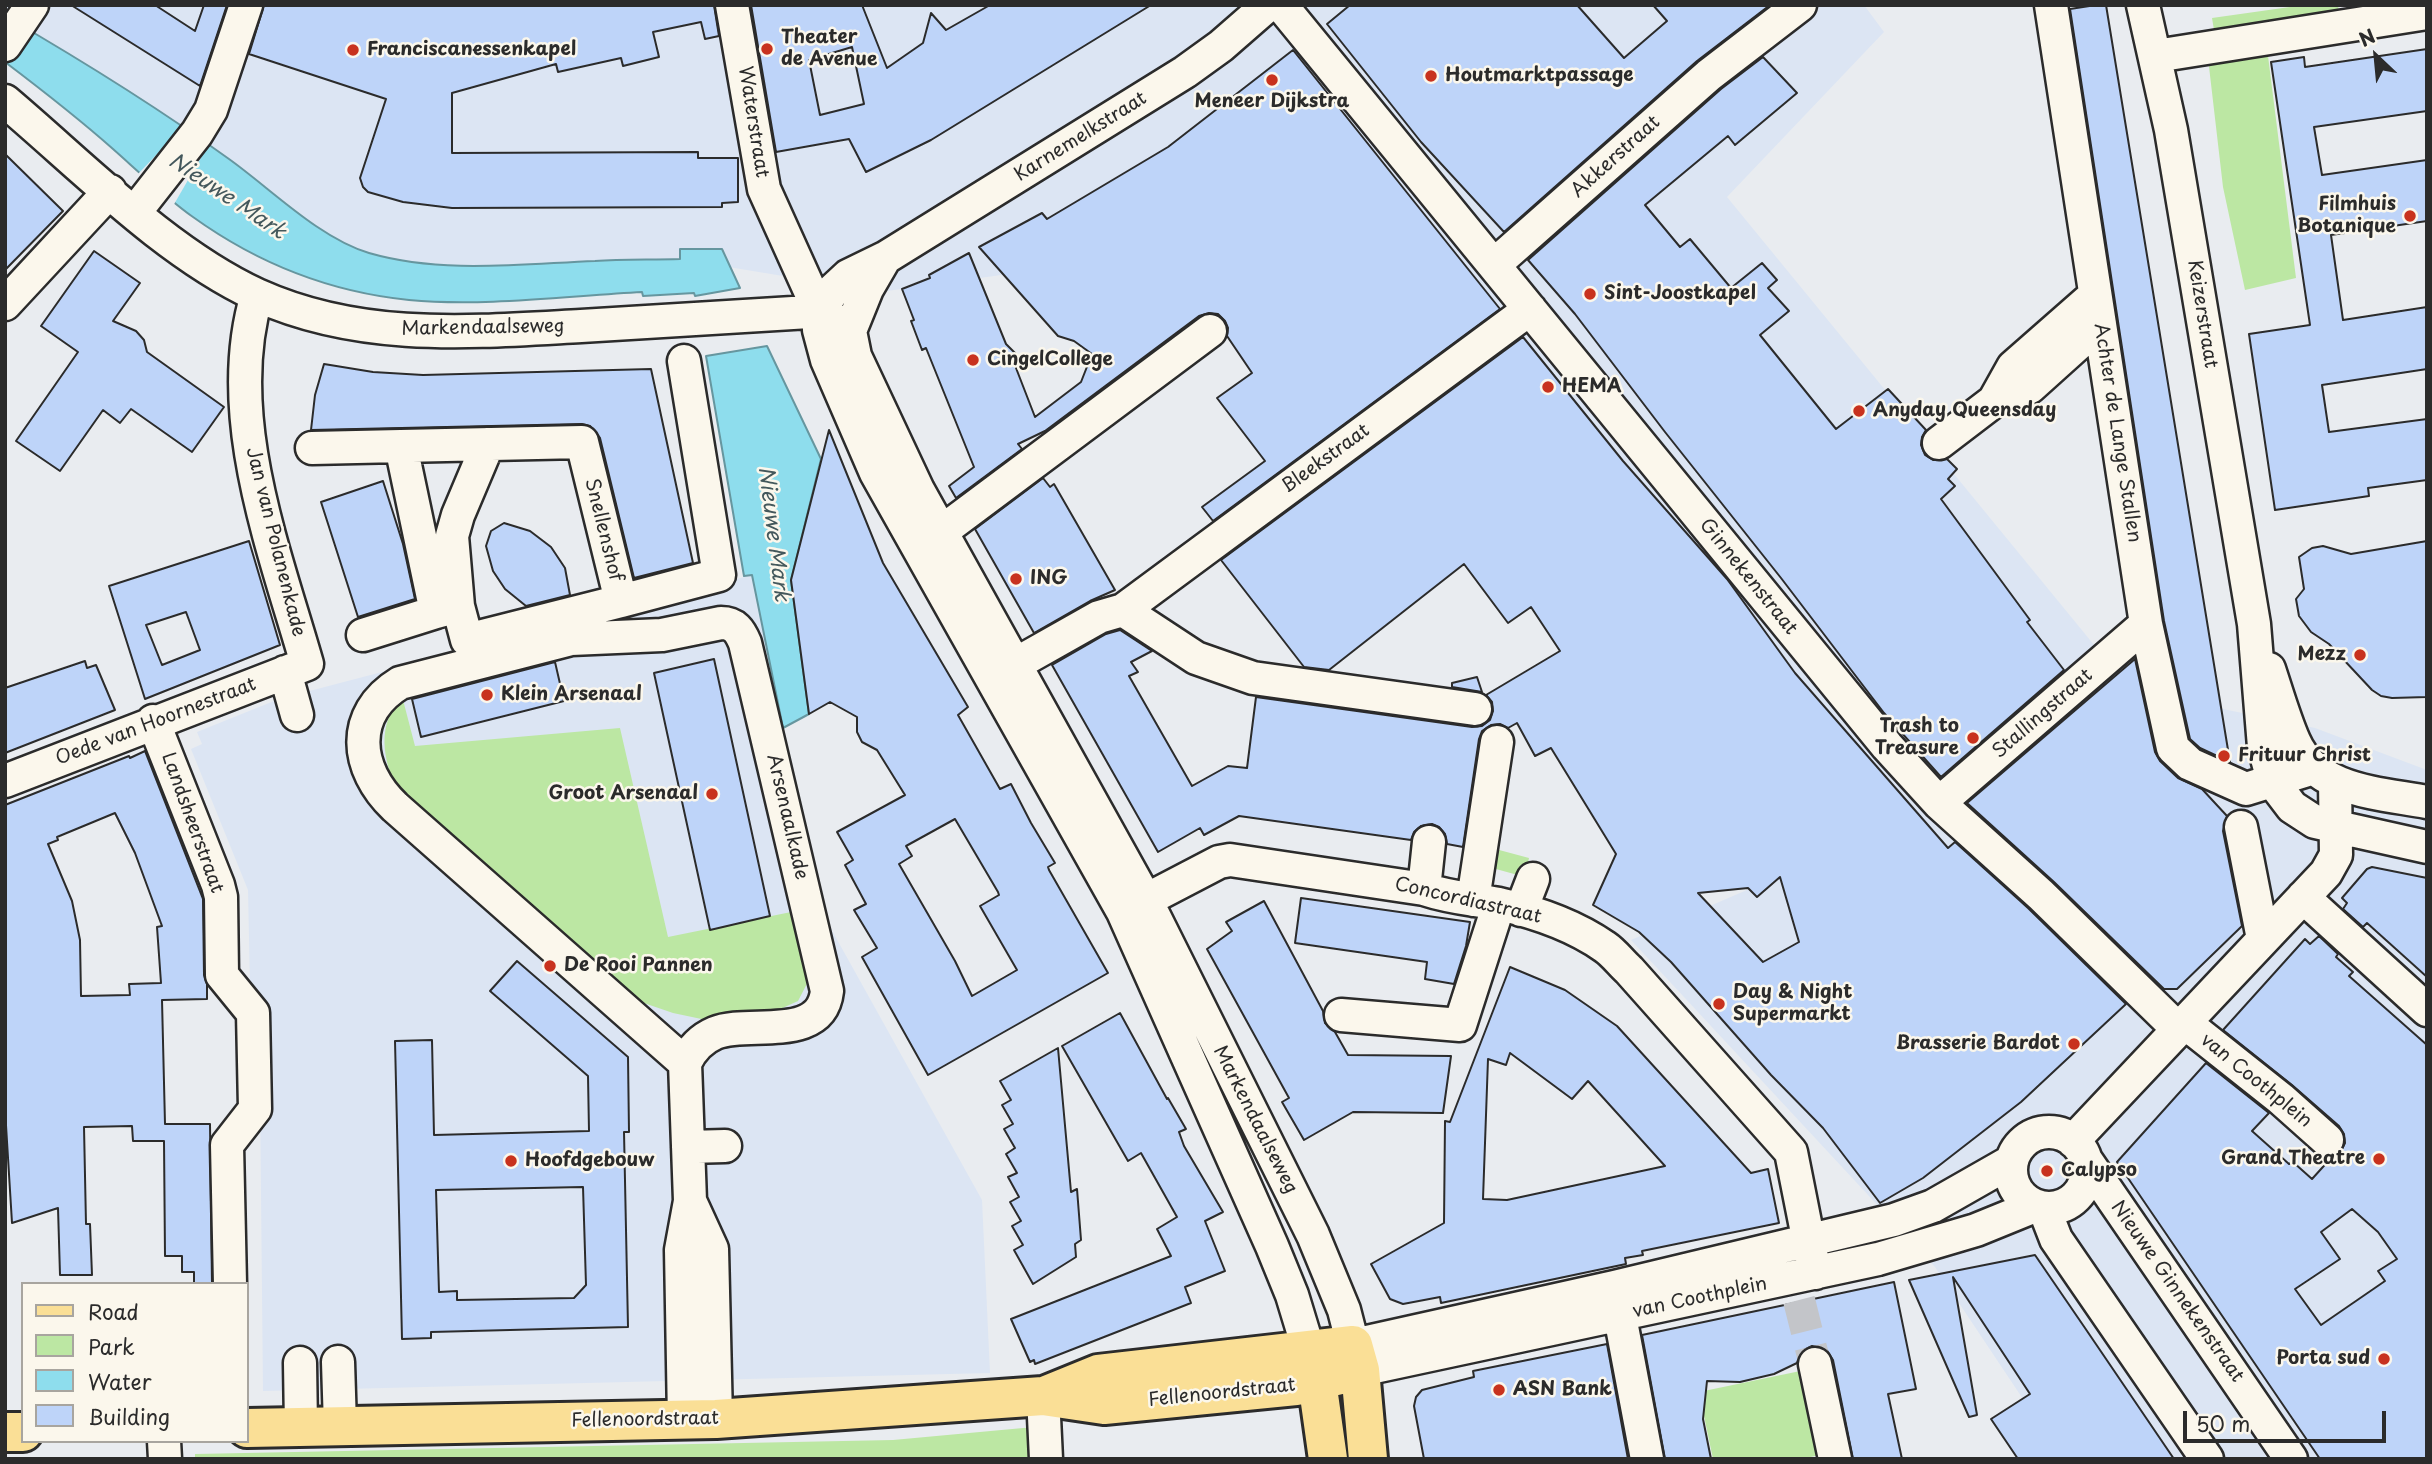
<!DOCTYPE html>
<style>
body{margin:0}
#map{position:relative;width:2432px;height:1464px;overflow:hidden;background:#e9ecf0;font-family:"Playpen Sans",sans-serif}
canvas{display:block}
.frame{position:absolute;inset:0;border:7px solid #2b2b2b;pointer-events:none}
.legend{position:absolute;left:21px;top:1282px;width:228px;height:161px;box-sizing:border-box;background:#fbf7ec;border:2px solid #a8a59f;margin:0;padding:9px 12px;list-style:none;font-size:21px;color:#2b2b2b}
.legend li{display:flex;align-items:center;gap:14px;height:35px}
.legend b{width:35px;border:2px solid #a8a59f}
.north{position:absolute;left:2341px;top:21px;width:70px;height:70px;-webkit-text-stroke:5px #fbf7ec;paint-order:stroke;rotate:334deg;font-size:19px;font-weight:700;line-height:28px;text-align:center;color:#2b2b2b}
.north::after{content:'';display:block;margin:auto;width:24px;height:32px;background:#2b2b2b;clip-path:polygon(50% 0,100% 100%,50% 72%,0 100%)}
.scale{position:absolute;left:2183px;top:1411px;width:203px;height:32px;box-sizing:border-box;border:4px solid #2b2b2b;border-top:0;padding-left:9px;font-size:21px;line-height:24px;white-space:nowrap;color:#2b2b2b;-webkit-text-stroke:5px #fbf7ec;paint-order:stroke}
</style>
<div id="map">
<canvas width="2432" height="1464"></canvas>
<div class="frame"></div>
<ul class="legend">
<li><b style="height:9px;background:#fadf96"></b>Road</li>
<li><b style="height:19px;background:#bce7a3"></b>Park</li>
<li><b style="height:19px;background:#8edded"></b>Water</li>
<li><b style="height:19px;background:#bed4f9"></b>Building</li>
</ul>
<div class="north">N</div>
<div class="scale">50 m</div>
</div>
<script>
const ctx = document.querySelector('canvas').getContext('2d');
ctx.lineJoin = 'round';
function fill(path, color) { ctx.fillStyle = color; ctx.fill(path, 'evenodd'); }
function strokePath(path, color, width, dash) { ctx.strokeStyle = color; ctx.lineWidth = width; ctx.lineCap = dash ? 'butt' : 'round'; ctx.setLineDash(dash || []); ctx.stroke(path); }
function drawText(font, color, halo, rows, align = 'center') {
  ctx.font = font + ' "Playpen Sans",sans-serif'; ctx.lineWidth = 5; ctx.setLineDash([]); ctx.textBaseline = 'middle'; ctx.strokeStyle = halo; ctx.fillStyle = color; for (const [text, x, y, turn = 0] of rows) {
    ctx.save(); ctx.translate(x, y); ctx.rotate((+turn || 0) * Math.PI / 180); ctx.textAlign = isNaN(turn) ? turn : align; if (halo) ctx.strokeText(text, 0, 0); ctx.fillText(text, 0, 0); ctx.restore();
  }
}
fill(new Path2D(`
 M5,5H1864L1884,32L1727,197L2131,690L2315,728L2427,770V1459H2063L1935,1267L1631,940L1835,852L1773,757L1304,177L1058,267L880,292L680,259L595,261L544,265H446L419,263L365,252L330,236L225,156L77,58L5,16Z
 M752,575L820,909L982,1200L990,1373L263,1391L259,996L250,984L248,890L191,749L202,744L197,732L279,699Z`), '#dce5f3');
fill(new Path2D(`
 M2304,5H2338L2339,13L2214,30L2212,18Z
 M2267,48L2296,278L2245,290L2223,187L2208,58Z
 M402,696L415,746L620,728L668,937L801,910L811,976L798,1001L767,1015L711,1021L673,1013L638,1001L397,791C383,758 376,726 402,696Z
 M1488,847L1529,858L1525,877L1485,866Z
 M1810,1369L1828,1453L1802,1459H1713L1699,1392Z
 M1034,1427L1052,1459H195V1454L893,1440Z`), '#bce7a3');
const water = new Path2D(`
 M5,16C81,60 157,107 229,159C271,189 319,238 369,253C442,274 520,264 595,261C623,259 652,260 680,259V249H722L740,288L695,296L694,293L643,296L642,292C567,296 483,307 409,300C330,292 257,263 193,217C165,197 139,172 113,149C78,118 42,90 5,62Z
 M767,346L821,459L791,580L809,714L783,728L752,575L744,576L706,356Z`);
fill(water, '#8edded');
strokePath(water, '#66969f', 2);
fill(new Path2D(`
 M185,125L210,142L173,206L137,175Z`), '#e9ecf0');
const building = new Path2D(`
 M71,5H155L195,31L204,5H227L200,86Z
 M264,5H714L719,36L705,39L701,22L653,32L659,57L623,66L621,58L558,72L556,64L452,93V153L698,152V158H738V202L722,203V207L452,208L403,202L368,192L363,187L360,178L386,99L249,54Z
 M751,5H862L887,68L923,43L931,13L946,30L990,5H1151L931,140L866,172L849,139L776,152ZM852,47L864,104L820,115L809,60Z
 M1350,5H1577L1624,58L1667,21L1653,5H1770L1697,61L1504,232L1421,142L1327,24Z
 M2096,5H2106L2230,762L2200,748L2190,739L2164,621L2070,9Z
 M2427,49V111L2314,127L2322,175L2427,160V221L2331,235L2343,320L2427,307V369L2322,385L2329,432L2427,419V480L2368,488L2369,496L2275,510L2249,334L2310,325L2271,62L2304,57L2305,67Z
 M1293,50L1500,309L1213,521L1202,507L1265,461L1217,398L1252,373L1227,336L1228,328L1225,321L1218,314L1209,313L1199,316L1045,431L1018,444L1022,449L956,498L949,486L974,467L926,348L922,350L911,321L914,320L902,289L930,278L929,275L969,253L1006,344L1017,355L1016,368L1035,417L1081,382L1092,354L1074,341L1058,336L979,247L1042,213L1047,219L1168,147Z
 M1763,57L1797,93L1735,145L1728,136L1645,205L1680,247L1690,239L1731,288L1762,263L1777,280L1768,288L1789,311L1760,335L1836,429L1888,389L1926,430L1922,437L1921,445L1925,455L1933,460L1947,459L1957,469L1948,479L1955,486L1941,499L2030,620L2027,622L2064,670L1941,777L1884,713L1781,578L1665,432L1575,314L1528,260L1721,89Z
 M5,154L63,211L5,270Z
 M94,251L140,283L113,321L136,331L144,340L147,352L224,407L192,452L131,409L120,423L103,410L60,471L16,441L78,352L41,326Z
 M1523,337L1623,461L1727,579L1795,673L1948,848L1955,842L2028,908L2126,1004L2021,1102L1923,1178L1880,1203L1823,1128L1771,1075L1671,962L1639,932L1593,905L1616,854L1551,748L1535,756L1517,723L1508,728L1500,724L1491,725L1482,731L1479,739L1463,847L1447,844L1445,834L1439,827L1432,824L1421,826L1414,832L1411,840L1239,816L1204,835L1200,828L1158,852L1052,665L1106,634L1120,630L1152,651L1131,662L1138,672L1129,676L1192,786L1228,766L1247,768L1256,697L1472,727L1482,726L1490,720L1493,711L1492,702L1486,695L1560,651L1531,607L1508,623L1464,564L1329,670L1304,667L1221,560ZM1780,877L1799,942L1763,962L1698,893L1748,888L1757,897Z
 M324,364L373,372L423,375L651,369L693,563L634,578L600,438L590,426L582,424L311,430L315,395Z
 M829,430L883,563L968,707L958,715L1000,789L1011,784L1031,823L1055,863L1048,867L1049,870L1108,973L928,1075L862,957L877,948L854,910L866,904L845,865L853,860L837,832L905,795L877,750L862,742L857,732V717L830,702L809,714L791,580ZM955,819L998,892L999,895L980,906L1017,970L972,996L955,961L899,864L912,856L906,846Z
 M1043,478L1050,487L1054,484L1115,590L1090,601L1034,633L975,529Z
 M383,481L403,544L415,599L358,617L321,502Z
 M504,523L530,531L551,547L565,568L570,595L526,606L505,589L493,571L486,546L491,531Z
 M249,541L280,645L145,699L109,586ZM186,612L200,650L162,665L146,625Z
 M2427,541V697L2392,698L2381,696L2372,690L2329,644L2311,632L2299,616L2296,599L2304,589L2299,557L2312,548L2323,546L2351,554Z
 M714,659L770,916L710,930L654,673Z
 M2135,659L2155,752L2160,761L2178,778L2202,789L2227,816L2223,831L2242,926L2177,989H2164L2054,882L1967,803Z
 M85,661L87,668L96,665L115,710L5,753V688Z
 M555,662L564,701L421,737L412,699Z
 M1477,677L1482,692L1452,687V683Z
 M145,751L203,899L204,975L207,984V999L162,1000L165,1124H210L212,1284H194V1272H182V1256H165L164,1141H133L132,1126L84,1127L86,1224H90L92,1275H60L58,1208L12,1223L5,1109V805L129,756L130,758ZM115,813L135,853L162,926L157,927L161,983L129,984L130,995L81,996L80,940L72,901L48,844L58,840L57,837Z
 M2372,867L2427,878V977L2367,923L2363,927L2343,909L2347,903L2342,898L2367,869Z
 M1301,898L1470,922L1466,946L1454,984L1425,979L1427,962L1295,943Z
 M1264,901L1323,1011L1325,1023L1335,1032L1348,1055L1451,1056L1443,1113L1353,1112L1304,1140L1282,1102L1289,1098L1207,949L1232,931L1226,922Z
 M2319,936L2338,954L2336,957L2353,972L2349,976L2427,1045V1459H2320L2117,1162L2206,1063L2269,1113L2252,1131L2289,1164L2293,1162L2312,1179L2331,1158L2340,1153L2345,1143L2344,1134L2339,1126L2292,1085L2223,1030L2305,939L2310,944ZM2352,1209L2378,1232L2397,1259L2378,1271L2385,1281L2321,1325L2295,1289L2340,1259L2321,1232Z
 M517,961L628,1057L629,1132H624L628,1327L431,1332V1338L402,1339L395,1041L432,1040L434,1135L589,1131L588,1076L490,991ZM583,1187L586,1285L574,1298L457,1300V1291L439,1292L436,1190Z
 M1510,967L1565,990L1617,1026L1751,1173L1768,1169L1779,1223L1642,1251L1643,1255L1625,1258L1626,1264L1441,1303L1440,1297L1403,1304L1390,1299L1371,1264L1444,1223L1445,1121L1450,1122ZM1510,1053L1572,1099L1588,1081L1665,1166L1507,1200L1483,1199L1488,1059L1506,1065Z
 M1120,1013L1167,1099L1168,1098L1186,1129L1179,1132L1184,1146L1223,1212L1205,1221L1225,1271L1185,1287L1191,1303L1035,1364L1034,1360L1030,1362L1011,1319L1171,1256L1157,1229L1177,1217L1141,1153L1128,1161L1062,1046Z
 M1058,1048L1071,1192L1077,1189L1081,1240L1075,1244L1076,1257L1033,1284L1014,1250L1023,1245L1012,1226L1021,1221L1010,1202L1019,1197L1008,1177L1017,1173L1006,1154L1015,1148L1004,1129L1013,1124L1002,1105L1011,1100L1000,1081Z
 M2035,1255L2085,1328L2174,1459H2018L1991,1419L2030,1394L1953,1277L1977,1415L1969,1417L1909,1280Z
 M1894,1282L1916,1389L1888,1394L1902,1459H1853L1833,1360L1826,1349L1812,1346L1802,1351L1797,1363L1774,1374L1740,1382L1707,1381L1703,1419L1711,1459H1665L1642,1335Z
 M1607,1344L1628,1459H1424L1414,1406L1416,1397L1422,1390L1474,1377L1473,1371Z`);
fill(building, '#bed4f9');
strokePath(building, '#2b2b2b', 2);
strokePath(new Path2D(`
 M1799,1300L1815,1364`), '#c3c5c9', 32, [32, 16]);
const minor = new Path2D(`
 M732,5L764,189L820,313
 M1268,5L1221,46L1185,72L885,258L848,276L834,289L824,304L820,313L819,330L827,360L876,473L1123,912L1272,1246L1292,1295L1309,1351
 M1281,5L1887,746L1939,803L2041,895L2178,1029
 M2051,5L2146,624L2173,748L2190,764L2246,789L2314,768
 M2143,5L2171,130L2254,624L2264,747L2271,773L2276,786L2292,807L2315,822L2427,847
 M5,45L32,5
 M2156,56L2427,13
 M5,101C82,166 166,253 257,295C361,342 471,332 581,326C657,321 733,317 809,312L820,313L839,322
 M135,212L197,133L211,110L246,5
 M885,258L867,289L850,331L855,356L918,490L1146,900L1313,1235L1344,1310L1353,1345L1614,1287L1894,1220L1933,1206L2012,1161
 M1494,265L1709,75L1800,5
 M5,304L110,191
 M1994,401L2013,367L2095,295
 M1939,443L1994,401L2030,387L2100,324
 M401,446L582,442L621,601L467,640L458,606L436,612
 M312,448L401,446L436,612L363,635
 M924,542L941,532L1210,331
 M621,601L719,575L684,361
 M458,606L452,536L458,515L488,444
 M1123,610L1196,658L1253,678L1475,709
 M2269,669C2277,693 2284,718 2294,741C2316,792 2380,793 2427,802
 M285,672L297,715
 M998,674L1099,617L1123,610L1530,309
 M153,721L218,885L221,897L222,975L253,1013L255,1109L227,1145L230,1284
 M5,781L307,664C274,549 221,414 257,295
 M1939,803L2146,624
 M2241,827L2263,939
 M1424,889L1429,842
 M2303,897L2427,1010
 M1473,900L1497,742
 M1127,910L1219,862L1230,860L1424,889C1451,898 1472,899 1499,904C1535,912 1575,926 1605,947C1614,953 1621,963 1629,970L1791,1152L1815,1273
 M1521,910L1533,879
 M1341,1015L1460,1025L1499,904
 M2184,1022L2281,1099L2327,1140
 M2011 1170a38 38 0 1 1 76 0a38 38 0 1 1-76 0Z
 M2073,1141L2326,873L2336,855L2335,782
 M688,1147L725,1146
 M2086,1160L2291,1459
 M690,1201L712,1249L716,1419
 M2044,1208L2056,1239L2207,1459
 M1616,1295L1647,1459
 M338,1362L340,1426
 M300,1363L301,1427
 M1815,1364L1835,1459
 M1360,1370L1878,1259L1976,1230L2035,1206
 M1043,1396L1046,1459
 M684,1420L681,1250L690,1201L685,1063C691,1050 701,1039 715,1033C748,1019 821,1044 827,991L745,643C740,631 735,623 721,623L662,635L571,639L400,683C349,714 355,769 395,807L685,1063
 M164,1441L165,1459`);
const major = new Path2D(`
 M1311,1356L1317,1381L1328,1459
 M1044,1396L1098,1374L1353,1345L1360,1370L1368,1459
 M247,1428L716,1419L1043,1396L1104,1405L1296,1386L1360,1370
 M5,1432H23`);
strokePath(minor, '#2b2b2b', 37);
strokePath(major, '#2b2b2b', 44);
strokePath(minor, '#fbf7ec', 32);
strokePath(major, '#fadf96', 38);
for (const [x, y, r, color] of [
 [767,49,7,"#c8321e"],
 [353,50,7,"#c8321e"],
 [1431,76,7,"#c8321e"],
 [1272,80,7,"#c8321e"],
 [2410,216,7,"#c8321e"],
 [1590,294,7,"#c8321e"],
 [973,360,7,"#c8321e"],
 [1548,387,7,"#c8321e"],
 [1859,411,7,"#c8321e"],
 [1016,579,7,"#c8321e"],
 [2360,655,7,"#c8321e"],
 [487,695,7,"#c8321e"],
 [1973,738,7,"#c8321e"],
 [2224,756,7,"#c8321e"],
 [712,794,7,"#c8321e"],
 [550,966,7,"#c8321e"],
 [1719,1004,7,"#c8321e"],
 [2074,1044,7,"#c8321e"],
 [2379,1159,7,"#c8321e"],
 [511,1161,7,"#c8321e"],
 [2047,1171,7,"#c8321e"],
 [2384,1359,7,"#c8321e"],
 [1499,1390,7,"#c8321e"]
]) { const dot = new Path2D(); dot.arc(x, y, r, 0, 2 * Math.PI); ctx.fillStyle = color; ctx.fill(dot); strokePath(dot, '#fbf7ec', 2.5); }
drawText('bold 19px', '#2b2b2b', '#fbf7ec', [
 ["Theater",781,38],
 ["de Avenue",781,60],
 ["Franciscanessenkapel",367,50],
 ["Houtmarktpassage",1445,76],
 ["Meneer Dijkstra",1272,102,"center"],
 ["Filmhuis",2396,205,"right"],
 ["Botanique",2396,227,"right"],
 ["Sint-Joostkapel",1604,294],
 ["CingelCollege",987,360],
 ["HEMA",1562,387],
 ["Anyday Queensday",1873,411],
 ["ING",1030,579],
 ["Mezz",2346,655,"right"],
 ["Klein Arsenaal",501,695],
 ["Trash to",1959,727,"right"],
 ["Treasure",1959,749,"right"],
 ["Frituur Christ",2238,756],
 ["Groot Arsenaal",698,794,"right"],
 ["De Rooi Pannen",564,966],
 ["Day & Night",1733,993],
 ["Supermarkt",1733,1015],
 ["Brasserie Bardot",2060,1044,"right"],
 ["Grand Theatre",2365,1159,"right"],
 ["Hoofdgebouw",525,1161],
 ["Calypso",2061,1171],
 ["Porta sud",2370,1359,"right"],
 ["ASN Bank",1513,1390]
], 'left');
drawText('19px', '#2b2b2b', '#fbf7ec', [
 ["Waterstraat",753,122,81],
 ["Karnemelkstraat",1081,137,-32],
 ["Akkerstraat",1616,157,-42],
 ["Keizerstraat",2202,314,81],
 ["Markendaalseweg",483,328,-1],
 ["Achter de Lange Stallen",2117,433,81],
 ["Bleekstraat",1326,459,-36],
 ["Snellenshof",603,530,76],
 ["Jan van Polanenkade",275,542,76],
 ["Ginnekenstraat",1748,577,51],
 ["Stallingstraat",2043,714,-41],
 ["Oede van Hoornestraat",156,722,-21],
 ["Arsenaalkade",787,817,77],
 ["Landsheerstraat",192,823,70],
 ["Concordiastraat",1468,901,13],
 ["van Coothplein",2256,1081,39],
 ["Markendaalseweg",1255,1120,63],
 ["Nieuwe Ginnekenstraat",2177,1292,55],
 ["van Coothplein",1700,1298,-12],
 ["Fellenoordstraat",1222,1393,-6],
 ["Fellenoordstraat",645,1420,-1]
]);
drawText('italic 21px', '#44585c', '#fbf7ec', [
 ["Nieuwe Mark",227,197,34],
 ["Nieuwe Mark",773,534,83]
]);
</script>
